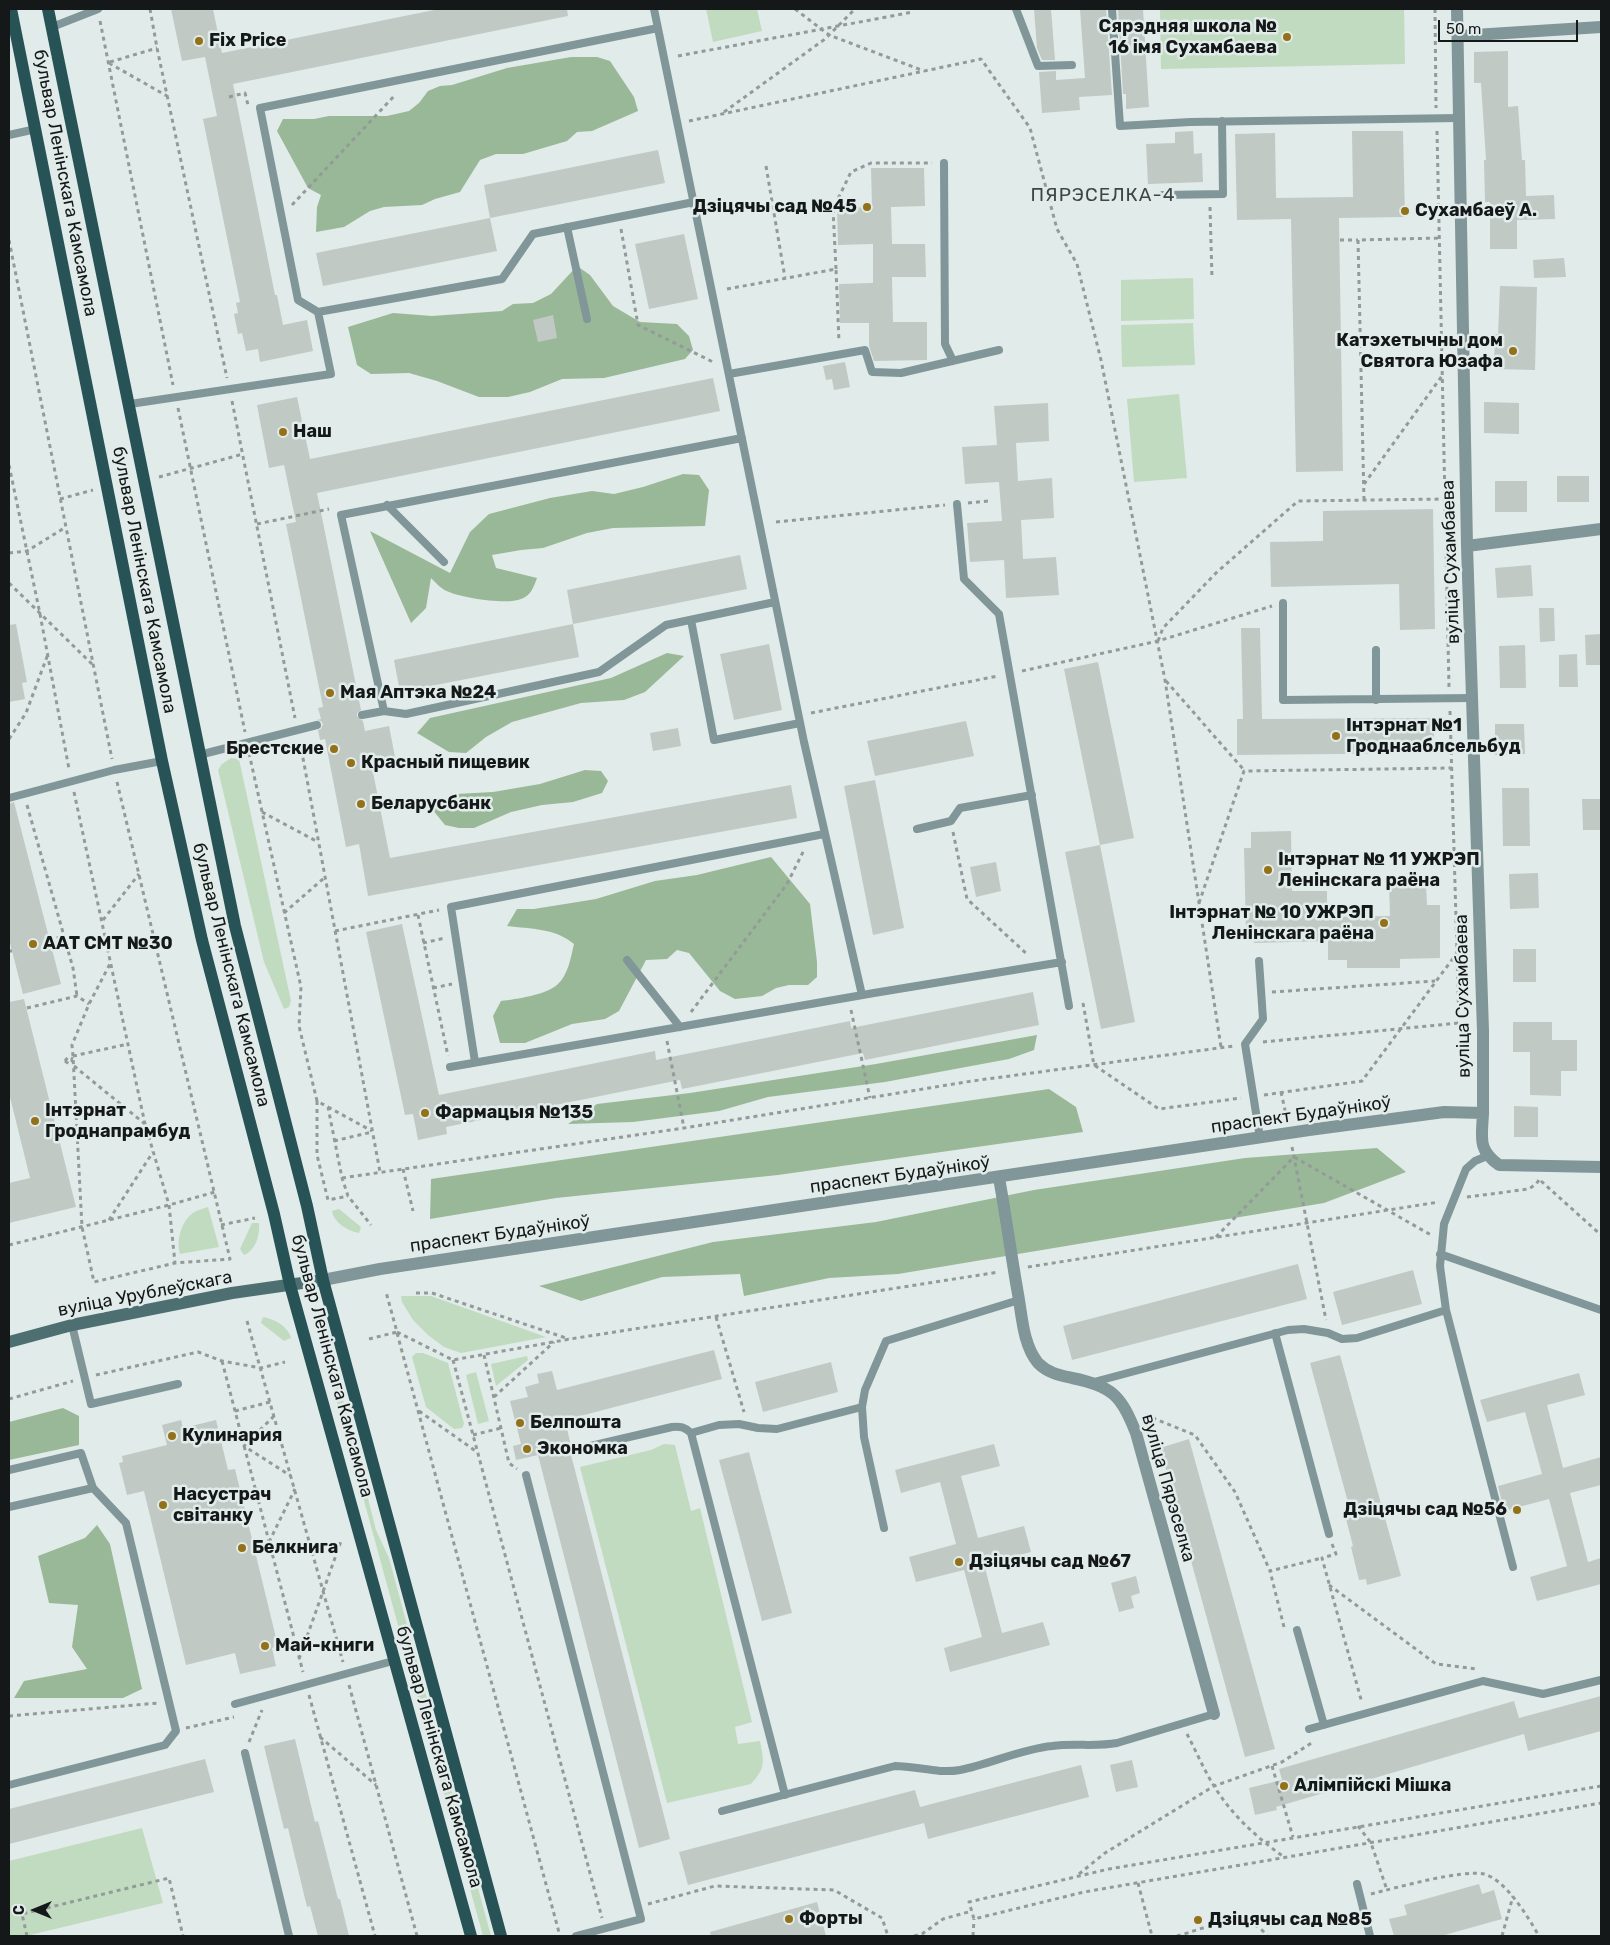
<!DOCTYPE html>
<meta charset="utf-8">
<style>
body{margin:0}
#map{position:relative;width:1610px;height:1945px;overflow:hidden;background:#e1ebe9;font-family:Rubik,sans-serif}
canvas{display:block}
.frame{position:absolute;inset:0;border:10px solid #151818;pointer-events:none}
.north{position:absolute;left:10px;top:1885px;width:50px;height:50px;-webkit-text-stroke:4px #e1ebe9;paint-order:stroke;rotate:270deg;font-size:14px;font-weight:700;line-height:20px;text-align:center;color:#151818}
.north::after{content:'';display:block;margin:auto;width:18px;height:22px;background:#151818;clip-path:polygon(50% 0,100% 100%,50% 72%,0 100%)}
.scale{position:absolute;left:1438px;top:20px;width:140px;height:22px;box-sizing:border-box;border:2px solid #151818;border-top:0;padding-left:6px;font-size:15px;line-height:18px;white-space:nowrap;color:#151818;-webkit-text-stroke:4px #e1ebe9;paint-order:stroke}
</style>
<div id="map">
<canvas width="1610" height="1945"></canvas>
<div class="frame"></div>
<div class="north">С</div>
<div class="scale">50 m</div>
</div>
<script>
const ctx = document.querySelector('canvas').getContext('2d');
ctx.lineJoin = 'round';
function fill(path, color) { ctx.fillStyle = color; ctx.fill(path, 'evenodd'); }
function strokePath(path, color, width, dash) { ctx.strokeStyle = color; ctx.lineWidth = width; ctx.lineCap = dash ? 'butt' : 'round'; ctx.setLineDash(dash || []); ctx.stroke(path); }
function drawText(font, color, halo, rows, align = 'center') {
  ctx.font = font + ' Rubik,sans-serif'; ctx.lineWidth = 5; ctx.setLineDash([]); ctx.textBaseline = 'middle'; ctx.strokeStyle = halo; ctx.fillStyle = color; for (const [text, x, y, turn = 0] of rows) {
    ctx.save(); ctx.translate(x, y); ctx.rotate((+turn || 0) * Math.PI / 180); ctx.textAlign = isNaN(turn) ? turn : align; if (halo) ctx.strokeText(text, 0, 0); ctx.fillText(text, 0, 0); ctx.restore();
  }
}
fill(new Path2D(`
 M706,9H757L762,31L713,42Z
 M1160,9H1404L1405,64L1161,69Z
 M1193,278L1194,319L1121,321V280Z
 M1193,323L1195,365L1122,367L1121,325Z
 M1179,394L1187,478L1134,482L1127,399Z
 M231,758L239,759L291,1001L289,1007L284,1009L264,962L218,770L222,764Z
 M208,1207L219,1247L180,1254C176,1242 181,1221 193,1213C197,1210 203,1209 208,1207Z
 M339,1209L361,1227L359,1233C348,1231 334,1223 332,1211Z
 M252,1223H259C260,1235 256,1250 244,1255L240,1249Z
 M401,1296H431L546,1337L461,1353L444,1347L428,1335L413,1320L402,1302Z
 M263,1317C274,1319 288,1326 291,1338L284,1341L261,1323Z
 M416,1353H423L448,1363L464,1424L462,1428L454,1429L426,1407L412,1357Z
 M332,1356L376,1530L389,1558L491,1936H483L325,1358Z
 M527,1356L528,1360L496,1386L491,1364Z
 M476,1372L489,1421L478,1424L466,1375Z
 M664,1444L675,1445L691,1511L700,1508L752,1722L735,1727L738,1744L760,1741C764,1761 766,1768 751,1784L667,1803L580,1467L651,1450Z
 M142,1828L163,1903L26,1936H9V1861Z`), '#c1dbc0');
fill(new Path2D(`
 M571,57H597L610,61L634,97L638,111L592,131L577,132L567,141L523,154H496L480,160L460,192L435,199L422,205L384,207L370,211L344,227L316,232L317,207L321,195L308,188L277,131L283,119H314L329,116H387L409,111L419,103L428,91L440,86L452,85L507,68Z
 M577,266L590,275L613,306L640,322L677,324L689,336L693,350L685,359L604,378L562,379L530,392L508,397H479L437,381L409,373L371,374L357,365L348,327L393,313L432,316L502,311L513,304L533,303L551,294Z
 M683,474L699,475L709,490L705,526L613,528L587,533L543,548L521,550L492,555L496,568L537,578C534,586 531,596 521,599C507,605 463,598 449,592C441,589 437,584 431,578L426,608L411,623L370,531L450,573L470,532L489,514L550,498L592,491L614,494L643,487Z
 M667,653L684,656L645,692L624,700L581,703L512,722L486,737L466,753L449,752L417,733L430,718L611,678Z
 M585,770L601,771L608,781L602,793L573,802L542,805L511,812L474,828H459L445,825L432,809L456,794L493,792L540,784Z
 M771,857L810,904L817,962V977L808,985H789L776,988L762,996L735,999L720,991L689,953L677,950L667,959L646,960L619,1011L605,1019L572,1024L525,1043H500L493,1016L501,1001C516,999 547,995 558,984C568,975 571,957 574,944C555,928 531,929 507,926L517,909H534L596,899L655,881L697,875Z
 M1037,1035L1034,1050L1009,1059L885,1082L768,1097L719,1111L633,1122L568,1124L597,1104L690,1093L876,1064Z
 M1049,1089L1076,1107L1083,1132L778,1175L556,1198L430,1219L431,1179Z
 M1377,1148L1406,1172L1324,1203L898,1274L829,1278L744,1296L740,1274L662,1277L581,1301L539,1286L713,1242L876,1222L1034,1190L1245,1158Z
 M63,1408L79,1416V1445L9,1460V1422Z
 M97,1525L110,1544L142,1689L123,1698H14L24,1681L87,1669L72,1647L78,1605L49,1603L38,1556L85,1538Z`), '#99b898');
fill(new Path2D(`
 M171,9H213L222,53L439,9H567L568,16L233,84L275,295H277L283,325L307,320L313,351L260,362L258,349L246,351L242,333L238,334L234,314L238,313L236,303L240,302L203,119L217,116L205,57L182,61Z
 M1034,9H1051L1055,60H1042L1037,48Z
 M1080,9H1106L1112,95L1079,97L1080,110L1042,113L1039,72L1056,71V80L1085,78Z
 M1118,9H1143L1149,107L1126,109V94H1123Z
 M1508,51V107L1518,106L1522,160H1525L1526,196L1554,195L1555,219L1517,220V249H1490V202H1485L1484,160H1486L1481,83H1474V52Z
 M1193,131L1194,154L1202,153L1203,182L1148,184L1146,144L1175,143V132Z
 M1352,131H1403L1405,217L1339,218L1343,471L1296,472L1291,219L1237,220L1235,134L1275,133L1276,198L1353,197Z
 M658,150L665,183L490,218L484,185Z
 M871,168H924L925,206L891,207L892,244H925L926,277H892L893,322H927V360L874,361L869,346V323H840L839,284L873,283V244L838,245L837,208L872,207Z
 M490,218L497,251L323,286L316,253Z
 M684,234L698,299L649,309L635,244Z
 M1564,258L1566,277L1534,278L1533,260Z
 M1500,286L1537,287L1535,370L1494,369L1495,334H1498Z
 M553,315L557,338L538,342L533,320Z
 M845,362L850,387L834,390L832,379L826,380L823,366Z
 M713,378L720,411L317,493L361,710L357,713V716L363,721L365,731L389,726L395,757L371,762L390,858L791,785L797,818L368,896L359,844L346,847L325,739L320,740L318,730L321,729L323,724L321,721L316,720L321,719L318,708L323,707L286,524L296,522L284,465L269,468L257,405L297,397L310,459Z
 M1484,402L1519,403V434L1484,433Z
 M1048,403L1049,441L1016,443L1018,481L1052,478L1054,518L1021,520L1023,559L1056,557L1059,595L1006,598L1004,560L970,562L967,523L1002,521L999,482L965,484L962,447L997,445L994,406Z
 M1557,476H1589V502H1557Z
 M1495,481H1527V512H1495Z
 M1433,509L1435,629L1400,630L1399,584L1271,587L1270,542L1323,541V511Z
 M740,555L747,589L573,624L567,590Z
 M1531,565L1533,596L1497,598L1495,568Z
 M1539,608H1554L1555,641L1540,642Z
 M16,624L27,682L22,683L25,699L9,702V625Z
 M573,624L579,657L400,692L394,660Z
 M1241,628H1260L1262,719L1434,718V753L1237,755V719H1243Z
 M1601,634V665H1586L1585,635Z
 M769,644L782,710L734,720L720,654Z
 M1525,645L1526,688H1500L1499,646Z
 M1577,654L1578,687H1559V655Z
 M1098,662L1134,838L1100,845L1064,669Z
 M966,721L974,756L875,776L867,741Z
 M1495,724H1524L1525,754L1495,755Z
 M678,728L681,746L653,751L650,733Z
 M875,780L904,928L873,935L844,786Z
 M1502,788H1529L1530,846H1503Z
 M1582,799H1601V830H1583Z
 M14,802L61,984L23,994L9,939V804Z
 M1291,831L1292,891H1327V917L1390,916L1389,884H1426L1427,905H1440V958L1400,959V968H1347V960H1328V941L1254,943V931H1246L1244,848H1251V832Z
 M1100,845L1135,1022L1101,1029L1065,852Z
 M996,862L1001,891L976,897L970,867Z
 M1538,873L1539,908L1510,909L1509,874Z
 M402,924L439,1095L655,1051L656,1060L850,1021L851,1028L1033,992L1039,1025L865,1060L863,1053L682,1089L680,1080L446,1127L447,1134L418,1140L413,1114L405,1115L366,932Z
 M1513,949H1536V982H1513Z
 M24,999L76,1207L9,1223V1183L30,1178L9,1093V1002Z
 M1513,1022H1552V1040H1577V1071H1561V1096L1530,1095V1052H1513Z
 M1514,1106L1538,1107V1137H1514Z
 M1298,1264L1307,1299L1072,1360L1063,1326Z
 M1413,1270L1422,1304L1342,1325L1333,1292Z
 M714,1350L722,1379L565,1420L571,1446L569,1447L670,1839L639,1848L538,1455L516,1460L513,1446L521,1444L510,1401L528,1397L525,1387L539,1383L537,1374L552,1371L557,1390Z
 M1340,1355L1401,1576L1367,1585L1366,1579L1359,1580L1351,1547L1353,1546L1346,1519L1352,1517L1310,1363Z
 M831,1362L838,1392L763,1412L755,1382Z
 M1579,1373L1585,1395L1547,1405L1563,1468L1601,1457V1485L1570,1493L1588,1562L1601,1558V1584L1537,1601L1530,1577L1567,1566L1549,1499L1504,1511L1498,1486L1542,1474L1525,1412L1487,1422L1480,1400Z
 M181,1420L183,1428L216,1420L228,1470L235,1469L278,1646L272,1648L276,1666L240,1674L235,1653L186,1665L144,1491L127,1495L119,1463L123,1462L122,1456L167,1445L162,1425Z
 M1189,1439L1275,1749L1245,1757L1160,1448Z
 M994,1444L1000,1466L961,1476L978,1538L1024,1526L1031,1552L984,1564L1002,1633L1043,1622L1050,1645L950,1672L944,1648L982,1637L964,1570L916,1582L909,1557L956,1544L940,1482L901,1493L895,1470Z
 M749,1452L792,1613L762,1621L719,1460Z
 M1136,1576L1140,1593L1131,1596L1134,1608L1119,1612L1111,1583Z
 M1601,1696V1731L1528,1751L1524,1734L1276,1807L1277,1810L1255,1815L1249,1788L1282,1780L1279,1769L1514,1701L1519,1718Z
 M295,1739L315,1822L318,1821L338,1899H340L349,1936H318L310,1906L307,1907L288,1828L284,1829L264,1746Z
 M205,1759L214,1792L9,1844V1809Z
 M1132,1760L1138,1787L1116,1792L1110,1765Z
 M1081,1765L1089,1797L928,1839L924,1823L688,1885L679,1852L915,1790L920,1807Z
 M1479,1884L1482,1894L1494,1890L1502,1919L1441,1936H1394L1389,1919L1407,1915L1404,1905Z
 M817,1902L826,1936H711L710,1932Z`), '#c1c9c5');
strokePath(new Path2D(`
 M150,9L157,48L227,378
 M795,9L829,35L924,71
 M1435,9L1436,108
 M100,21L173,385
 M678,56L913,12
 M110,62L157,48
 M109,63L167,96
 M229,97L245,93L248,105
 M724,112L825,39L855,9
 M689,121L981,59L1030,128L1057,229L1077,264L1101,360L1165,680L1221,1047
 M1437,131L1449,687
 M766,166L785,278
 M292,205L396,94
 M1210,207L1212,278
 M621,229L638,325L713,362
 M9,240L112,759
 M1340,240H1358
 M836,269L833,209L851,172L871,163H932
 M727,289L836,269L839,342
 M232,401L295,718
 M178,408L245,732
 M9,465L40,614L69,769
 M159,477L243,454
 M1364,484L1442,376
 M60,499L93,490
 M1364,500L1358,240L1439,238
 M968,503L988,501
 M776,522L945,505
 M257,524L329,509
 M9,553L27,551L66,527
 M9,583L94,666
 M1158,641L1163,628L1216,573L1298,501L1444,499
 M1022,671L1158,641L1272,606
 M1166,681L1244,770
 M1450,711L1459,1023
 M811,713L998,676
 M9,739L26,713L48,654
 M300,742L380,1172
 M249,753L301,987L299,1026L317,1101L328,1107L342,1178L348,1196L371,1225
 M117,782L230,1259L175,1263L94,1282L82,1227L73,1056L128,1044
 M74,792L145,1124L169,1205L175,1263
 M27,805L73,968L77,996
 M262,812L318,842
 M953,832L967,899L1028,955
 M1199,903L1244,771L1452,768
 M284,913L324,878
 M418,915L448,1056
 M103,920L139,874
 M335,931L439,910
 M49,940L64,936
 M423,943L445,938
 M9,951H12
 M433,988L452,984
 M1272,992L1435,981
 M1083,1003L1094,1065L1159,1109L1241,1098
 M27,1008L77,996L89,1004
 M851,1010L870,1098
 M691,1012L787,884L804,850
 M667,1041L684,1128
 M1263,1042L1459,1023L1468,1026
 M73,1056L72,1045L89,1004L111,962
 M65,1061L69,1064L73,1060
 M65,1061L68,1057L73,1059
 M74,1066L145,1124
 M1281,1092L1287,1119
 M1264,1095L1362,1081L1457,953
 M317,1101V1155L328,1200L348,1196
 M328,1107L372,1131
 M334,1141L372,1132
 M1292,1147L1326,1320
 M403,1169L413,1211
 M342,1178L684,1128L972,1081L1234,1046
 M1541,1181L1601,1235
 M1467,1197L1529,1189L1536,1184L1539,1180
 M109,1220L153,1152
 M221,1225L255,1218
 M1216,1237L1294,1157L1431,1235
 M9,1245L169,1205L215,1192
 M1028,1267L1439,1202
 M416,1293H432L569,1339
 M716,1317L744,1412
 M247,1321L343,1662
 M397,1332L453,1360L570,1339L999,1272
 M397,1333L560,1936
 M369,1339L397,1332L386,1292
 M484,1355L509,1463L517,1469
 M453,1360L602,1918
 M222,1361L303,1672
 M96,1375L198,1352L222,1361L261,1368L285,1362
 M494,1397L554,1342
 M9,1399L73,1381
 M235,1411L270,1402
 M419,1411L477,1452
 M1145,1415L1195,1435L1235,1492L1270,1571
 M274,1416L244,1446L291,1476
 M473,1435L501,1428
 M269,1542L295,1489
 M1332,1544L1336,1554L1322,1558L1362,1703
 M1329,1585L1436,1664L1477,1669
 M1284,1627L1270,1571L1322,1558
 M299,1659L341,1541
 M349,1685L417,1936
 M309,1695L375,1936
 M9,1716L158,1703
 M186,1728L234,1717
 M1187,1734C1196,1751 1204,1770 1214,1786C1231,1814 1257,1838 1284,1857
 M320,1737L376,1785
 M249,1742L262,1710
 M1272,1766L1293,1837
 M1601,1786L1109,1869L969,1902L974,1919L1084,1892L1601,1803
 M1358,1826L1371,1843L1387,1890
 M1079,1874L1105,1853L1214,1786L1282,1762L1313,1742
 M1138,1883L1152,1936
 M1371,1894C1395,1888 1463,1869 1484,1874C1506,1880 1528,1917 1539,1936
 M648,1904L715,1886L834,1890L882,1918L888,1936
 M27,1936L22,1914L169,1878L183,1936
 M914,1936L922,1934L943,1919L972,1911
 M973,1936L974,1919
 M1177,1936C1204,1929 1247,1907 1267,1936
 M1502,1936L1513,1896`), '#939b99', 3, [4, 4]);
strokePath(new Path2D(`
 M654,9L804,742L862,995
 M1016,9L1038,66L1072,65
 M1112,9L1120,126L1190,122L1459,118
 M52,27L98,9
 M658,28L260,108L298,300L318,312L502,279L533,234L694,202
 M9,135L36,129
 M944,163L945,344L953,361
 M1163,195L1223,194L1222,121
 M567,227L587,319
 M729,374L865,350L872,372L901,373L999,350
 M130,404L331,374L318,312
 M957,504L964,579L999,614L1069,1006
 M387,505L444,562
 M1283,603V700L1472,698
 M691,620L714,740L800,723
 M1376,650V700
 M384,711L341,515L742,438
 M362,715L384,711L406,714L599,672L666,625L775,602
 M199,755L317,725
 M9,798L114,770L162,761
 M917,829L951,821L960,808L1032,795
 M627,960L680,1027
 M1259,961L1263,1019L1245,1044L1260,1138
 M475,1062L451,907L824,834
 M450,1067L874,993L1062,962
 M1487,1156L1475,1161L1466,1169L1444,1224L1440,1266L1446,1310L1513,1567
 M1440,1254L1601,1310
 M72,1325L91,1404L178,1384
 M1275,1333L1329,1534
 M1094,1382L1288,1330L1304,1329L1328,1333L1342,1339L1357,1338L1446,1310
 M582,1448L672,1427C680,1426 685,1427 691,1433
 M9,1470L81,1453L93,1488L126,1523L176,1731L165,1745L9,1785
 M526,1475L641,1919L576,1936
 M9,1507L93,1488
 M884,1528L864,1437L862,1407L865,1390L886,1341L1019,1300
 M1297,1630L1324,1725
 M235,1704L393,1661
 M1309,1729L1483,1681L1543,1694L1601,1680
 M245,1753L289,1936
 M785,1795L691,1433L719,1425L739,1424L758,1428L777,1429L862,1407
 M722,1811L895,1766C917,1766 938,1774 960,1770C991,1764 1021,1749 1052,1746C1074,1743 1096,1747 1117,1743L1214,1714
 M1357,1884L1370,1936`), '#809698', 8);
strokePath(new Path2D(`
 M1457,9L1467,546L1483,1031V1113
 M1458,36L1601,27
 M1467,546L1601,529
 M999,1178C1006,1216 1011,1255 1018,1294C1022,1316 1023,1345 1038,1363C1048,1373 1059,1375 1072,1378C1113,1386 1121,1396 1136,1433L1214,1714`), '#809698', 12);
strokePath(new Path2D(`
 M323,1280L380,1269L1309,1130L1444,1112L1483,1113C1482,1138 1477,1149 1499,1165L1601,1167`), '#809698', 12);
strokePath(new Path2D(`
 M9,1342L72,1325L232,1293L323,1280`), '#4d6f72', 12);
strokePath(new Path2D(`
 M11,9L162,761L202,940L274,1214L290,1285L471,1936
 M48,9L235,926L307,1206L323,1280L501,1936`), '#275357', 12);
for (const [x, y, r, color] of [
 [1287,37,5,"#937118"],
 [199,41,5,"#937118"],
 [867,207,5,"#937118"],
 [1405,211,5,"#937118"],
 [1513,351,5,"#937118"],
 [283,432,5,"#937118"],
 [330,693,5,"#937118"],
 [1336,736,5,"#937118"],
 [334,749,5,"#937118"],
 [351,763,5,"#937118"],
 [361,804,5,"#937118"],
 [1268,870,5,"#937118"],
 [1384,923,5,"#937118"],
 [33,944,5,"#937118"],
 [425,1113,5,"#937118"],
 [35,1121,5,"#937118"],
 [520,1423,5,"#937118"],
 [172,1436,5,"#937118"],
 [527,1449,5,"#937118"],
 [163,1505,5,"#937118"],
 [1517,1510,5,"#937118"],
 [242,1548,5,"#937118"],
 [959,1562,5,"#937118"],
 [265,1646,5,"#937118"],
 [1284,1786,5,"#937118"],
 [789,1919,5,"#937118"],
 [1198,1920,5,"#937118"]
]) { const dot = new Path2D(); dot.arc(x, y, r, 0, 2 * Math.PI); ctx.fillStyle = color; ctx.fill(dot); strokePath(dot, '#e1ebe9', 2); }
drawText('bold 18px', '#151818', '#e1ebe9', [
 ["Сярэдняя школа №",1277,27,"right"],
 ["16 імя Сухамбаева",1277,48,"right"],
 ["Fix Price",209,41],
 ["Дзіцячы сад №45",857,207,"right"],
 ["Сухамбаеў А.",1415,211],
 ["Катэхетычны дом",1503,341,"right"],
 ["Святога Юзафа",1503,362,"right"],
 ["Наш",293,432],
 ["Мая Аптэка №24",340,693],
 ["Інтэрнат №1",1346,726],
 ["Гроднааблсельбуд",1346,747],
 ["Брестские",324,749,"right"],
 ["Красный пищевик",361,763],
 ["Беларусбанк",371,804],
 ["Інтэрнат № 11 УЖРЭП",1278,860],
 ["Ленінскага раёна",1278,881],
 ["Інтэрнат № 10 УЖРЭП",1374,913,"right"],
 ["Ленінскага раёна",1374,934,"right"],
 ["ААТ СМТ №30",43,944],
 ["Інтэрнат",45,1111],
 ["Гроднапрамбуд",45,1132],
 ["Фармацыя №135",435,1113],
 ["Белпошта",530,1423],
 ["Кулинария",182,1436],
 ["Экономка",537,1449],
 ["Насустрач",173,1495],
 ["світанку",173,1516],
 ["Дзіцячы сад №56",1507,1510,"right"],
 ["Белкнига",252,1548],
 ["Дзіцячы сад №67",969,1562],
 ["Май-книги",275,1646],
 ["Алімпійскі Мішка",1294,1786],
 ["Форты",799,1919],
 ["Дзіцячы сад №85",1208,1920]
], 'left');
drawText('18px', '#151818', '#e1ebe9', [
 ["бульвар Ленінскага Камсамола",65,183,79],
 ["вуліца Сухамбаева",1451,562,-92],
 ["бульвар Ленінскага Камсамола",144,580,79],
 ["бульвар Ленінскага Камсамола",231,975,76],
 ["вуліца Сухамбаева",1463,996,-91],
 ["праспект Будаўнікоў",1301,1115,-8],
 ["праспект Будаўнікоў",900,1175,-8],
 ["праспект Будаўнікоў",500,1234,-8],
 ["вуліца Урублеўскага",145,1294,-11],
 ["бульвар Ленінскага Камсамола",332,1366,75],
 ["вуліца Пярэселка",1168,1488,74],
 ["бульвар Ленінскага Камсамола",439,1757,74]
]);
ctx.letterSpacing = '1px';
drawText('19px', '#3e4645', '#e1ebe9', [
 ["ПЯРЭСЕЛКА-4",1103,196]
]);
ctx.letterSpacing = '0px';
</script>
